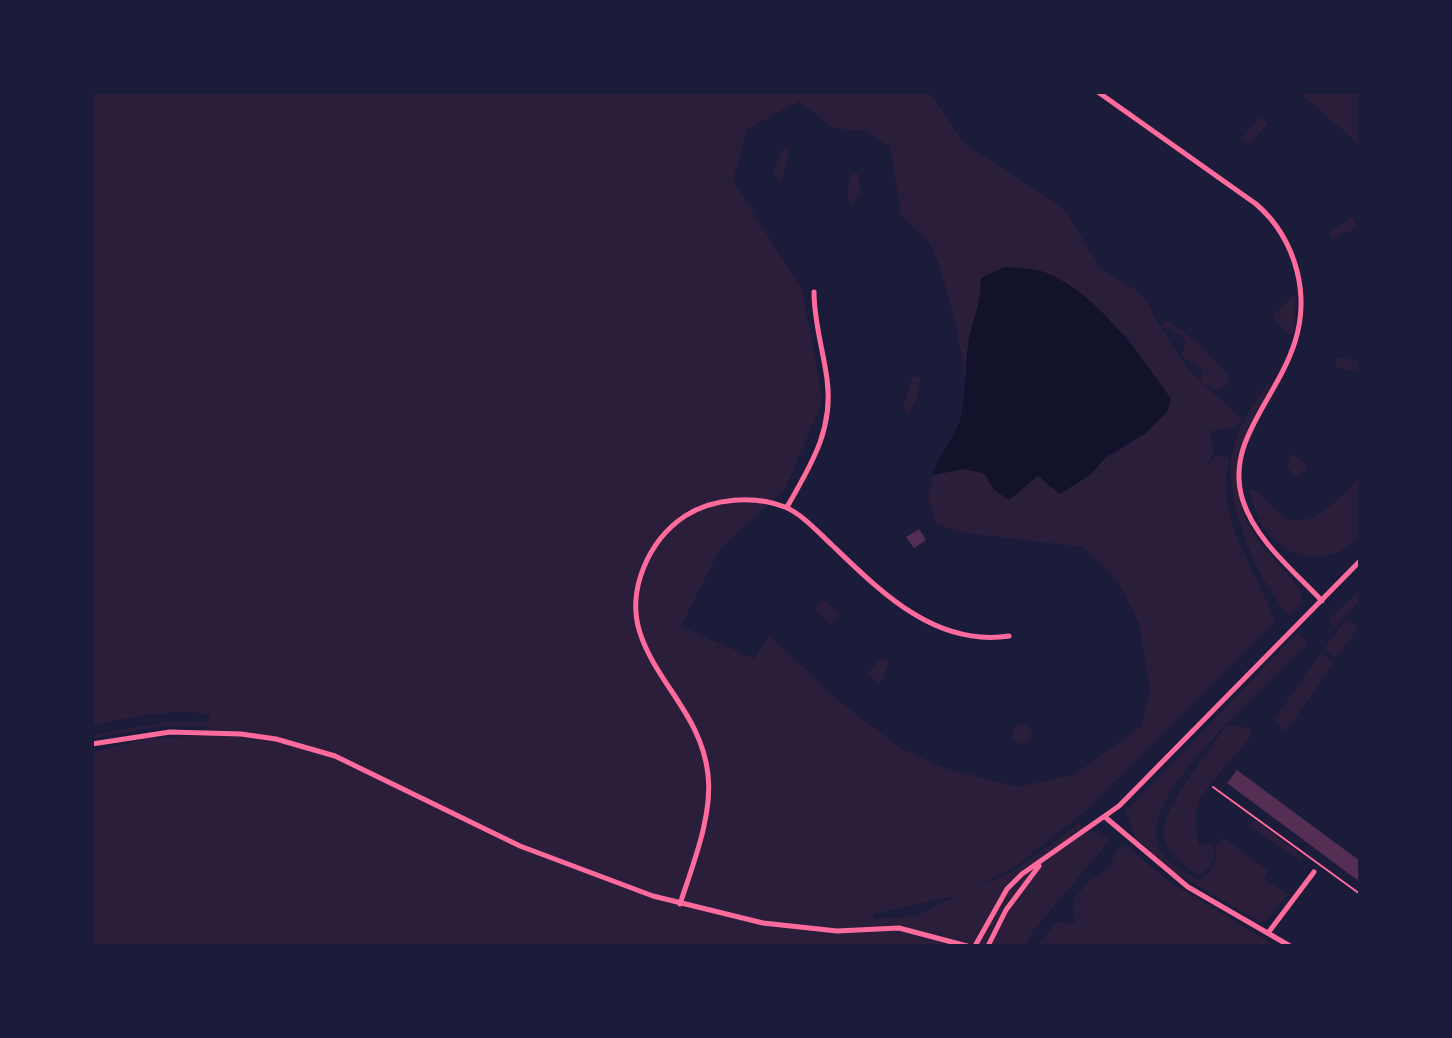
<!DOCTYPE html>
<style>
body{margin:0}
#map{position:relative;width:1452px;height:1038px;overflow:hidden;background:#1b1b3a;font-family:Quicksand,sans-serif}
canvas{display:block}
.frame{position:absolute;inset:0;border:94px solid #1b1b3a;pointer-events:none}
</style>
<div id="map">
<canvas width="1452" height="1038"></canvas>
<div class="frame"></div>
</div>
<script>
const ctx = document.querySelector('canvas').getContext('2d');
ctx.lineJoin = 'round';
function fill(path, color) { ctx.fillStyle = color; ctx.fill(path, 'evenodd'); }
function strokePath(path, color, width, dash) { ctx.strokeStyle = color; ctx.lineWidth = width; ctx.lineCap = dash ? 'butt' : 'round'; ctx.setLineDash(dash || []); ctx.stroke(path); }
fill(new Path2D(`
 M92,92H929L965,144L1064,209L1101,269L1133,288L1147,302L1160,327L1166,320L1200,344L1230,378L1226,386L1217,390L1202,383L1242,419L1234,428L1210,430L1214,452L1207,466L1216,455L1229,459C1213,518 1258,569 1275,622L1083,813L1017,865L976,887L1014,871L1078,824L1111,839L1032,932L1025,946H92V753L148,738L200,736L205,726H162L92,738V735L167,722H207L211,716C185,706 119,719 92,726ZM799,101L833,128L863,131L890,146L901,216L929,242L940,267L957,329L965,382L969,338L981,305V278L1106,320L1126,336L1171,399C1158,436 1087,469 1051,488L1038,475L994,490L985,473L963,469L933,475L928,498L936,523L958,532L1083,547L1117,580L1139,623L1150,691L1141,726L1075,774L1018,787L945,768L902,749L841,703L769,635L754,659L681,626L720,549L785,489L823,400L802,290L733,181L747,129ZM1161,328L1172,329L1186,341L1182,356L1203,370L1201,382L1186,366ZM956,896L917,915L873,920V914Z
 M1299,92H1360V150L1354,140Z
 M1259,117L1268,123L1249,145L1242,139Z
 M784,147L789,149L782,182L773,172Z
 M850,173H858L861,194L852,206L847,198Z
 M1352,217L1357,228L1332,239L1330,232Z
 M1292,296L1296,297L1294,333L1289,335L1272,317Z
 M1338,357L1360,361L1359,372L1335,367Z
 M912,377H920L917,399L909,413L903,409Z
 M1268,382L1271,385C1241,437 1221,488 1260,543C1273,560 1290,573 1300,591L1302,601L1290,617C1258,582 1221,497 1233,449C1239,426 1255,402 1268,382Z
 M1291,453L1307,465L1306,471L1295,477L1287,467Z
 M1360,477V536C1312,582 1260,547 1249,489C1260,491 1266,501 1273,508C1304,542 1337,500 1360,477Z
 M1360,590V601L1335,627L1328,620Z
 M823,599L840,615L831,625L814,609Z
 M1347,619L1359,626L1337,658L1323,650Z
 M1297,633L1308,643L1226,725L1250,728L1252,735C1239,752 1196,795 1196,812C1195,822 1198,834 1198,844L1213,846C1217,861 1211,867 1199,876C1187,867 1169,856 1165,840C1157,808 1210,755 1225,726C1200,751 1134,820 1164,856C1173,867 1189,874 1200,881C1212,870 1218,863 1216,846L1223,837L1268,871L1264,879L1288,895L1266,921L1260,922L1174,872L1134,836L1126,811Z
 M1320,653L1334,663L1286,731L1274,720Z
 M881,658L890,662L880,684L866,675Z
 M1012 734a10 10 0 1 1 20 0a10 10 0 1 1-20 0Z
 M1255,820L1302,855V862L1249,826Z
 M1127,846L1168,881L1276,946H1037L1057,921L1075,925L1073,900L1088,882L1109,868L1117,849Z`), '#2a1e3b');
fill(new Path2D(`
 M1004,267C1017,268 1034,268 1047,273C1098,294 1140,355 1171,399L1167,412L1146,433L1107,456L1090,475L1060,494L1038,476L1009,500L994,490L984,473L963,469L933,475C938,454 954,441 960,420C967,394 964,365 969,339C974,315 981,304 981,278Z`), '#12122b');
fill(new Path2D(`
 M919,529L926,540L914,548L906,537Z
 M1237,770L1360,861V882L1227,783Z`), '#542f53');
strokePath(new Path2D(`
 M1213,787L1360,894`), '#ff6b9d', 2);
strokePath(new Path2D(`
 M1098,92L1256,204C1277,222 1290,244 1297,271C1323,373 1217,421 1243,501C1256,541 1295,572 1322,601
 M787,507C811,465 834,429 827,379C823,349 814,322 814,292
 M92,744L170,732L241,734L276,739L335,756L520,846L653,896L763,923L837,931L899,928L967,946
 M1105,817L1188,887L1290,946
 M680,904C693,864 713,815 708,774C701,715 657,684 640,633C626,590 649,540 685,516C713,498 754,495 785,507C802,514 819,533 832,545C881,592 935,647 1009,636
 M1268,933L1314,872
 M975,946L1007,889L1022,874L1119,806L1360,561
 M988,946L1006,910L1039,866`), '#ff6b9d', 5);
</script>
